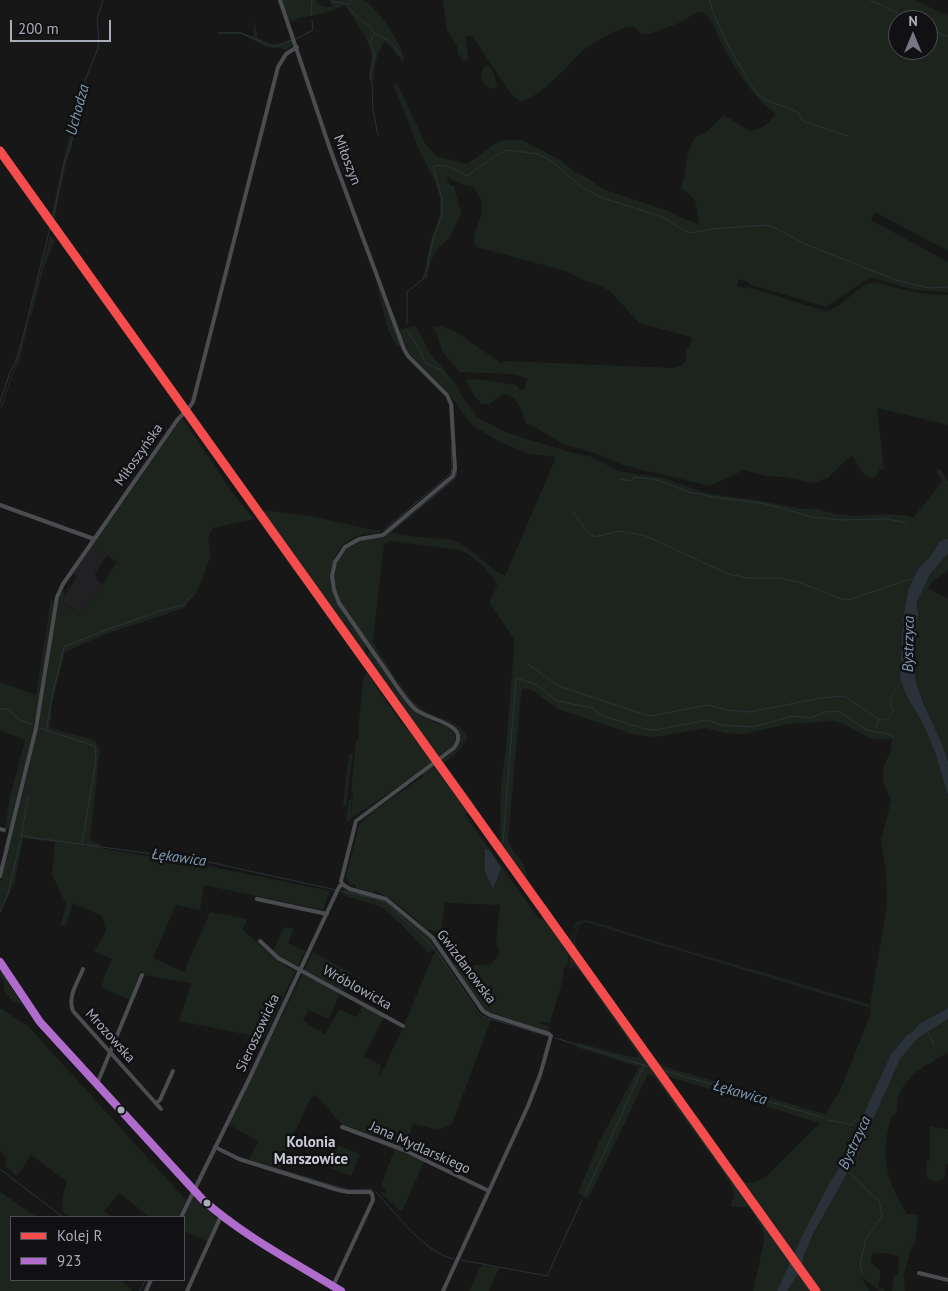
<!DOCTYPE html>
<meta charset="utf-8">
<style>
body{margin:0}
#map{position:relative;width:948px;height:1291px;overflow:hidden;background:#171717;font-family:"PT Sans",sans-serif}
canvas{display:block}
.legend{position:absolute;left:10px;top:1216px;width:175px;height:65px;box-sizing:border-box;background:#111113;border:1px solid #4d4f55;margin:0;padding:6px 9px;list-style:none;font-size:15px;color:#a8adb8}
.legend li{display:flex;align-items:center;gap:10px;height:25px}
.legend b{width:25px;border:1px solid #4d4f55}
.north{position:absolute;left:888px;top:10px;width:50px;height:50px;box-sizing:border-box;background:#111113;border:1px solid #4d4f55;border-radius:50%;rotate:0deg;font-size:14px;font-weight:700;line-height:20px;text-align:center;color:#a8adb8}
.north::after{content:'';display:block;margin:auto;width:18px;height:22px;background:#757880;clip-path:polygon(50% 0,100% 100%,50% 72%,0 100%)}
.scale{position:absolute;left:10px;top:20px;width:101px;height:22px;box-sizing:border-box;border:2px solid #a8adb8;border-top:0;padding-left:6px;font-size:15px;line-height:18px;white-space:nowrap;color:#a8adb8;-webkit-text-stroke:4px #111113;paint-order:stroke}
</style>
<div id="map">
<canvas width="948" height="1291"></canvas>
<ul class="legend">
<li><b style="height:6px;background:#f54d4d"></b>Kolej R</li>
<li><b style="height:6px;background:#b06ccc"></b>923</li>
</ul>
<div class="north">N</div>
<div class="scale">200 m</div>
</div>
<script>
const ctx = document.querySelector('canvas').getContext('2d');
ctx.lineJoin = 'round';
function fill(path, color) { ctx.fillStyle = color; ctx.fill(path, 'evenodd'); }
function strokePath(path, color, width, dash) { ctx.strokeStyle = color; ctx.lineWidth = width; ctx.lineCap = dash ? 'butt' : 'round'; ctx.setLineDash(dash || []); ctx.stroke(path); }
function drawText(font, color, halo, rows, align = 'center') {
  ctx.font = font + ' "PT Sans",sans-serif'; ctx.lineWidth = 5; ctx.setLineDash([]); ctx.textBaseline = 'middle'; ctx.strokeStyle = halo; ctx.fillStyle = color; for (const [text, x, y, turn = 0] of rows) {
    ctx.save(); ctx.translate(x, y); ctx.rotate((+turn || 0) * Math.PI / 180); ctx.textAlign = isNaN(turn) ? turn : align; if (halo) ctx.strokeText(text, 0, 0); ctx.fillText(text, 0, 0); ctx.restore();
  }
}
fill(new Path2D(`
 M92,545L107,555L95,573L97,580L102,584L82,615L63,602L65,594L77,577L73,573Z
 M412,725L472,809L468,812L408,728Z
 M548,914L572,948L818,1291H811L567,950L544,917Z`), '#212123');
fill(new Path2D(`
 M282,0H316C318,6 325,7 331,7L333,5L330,0C340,0 352,0 362,0C374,3 403,44 404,59L403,61L386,42H384C377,54 373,67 374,80L370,82C368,72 373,64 371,54C368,35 354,21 345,5C330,12 314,16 298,18L294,22L289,20Z
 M443,0H915L948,16V251L875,212L871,220L948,262V292L915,290L873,278L865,281L826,307L749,284L748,282L739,279L737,286L747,289L748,287L825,311C841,309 855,288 870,283C876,281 881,283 886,285C907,291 926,295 948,295V425L877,408L884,469H880L875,477C862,480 859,464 852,456L846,460L828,478L812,483L784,477L766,476L744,470L710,486L623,465L597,454L562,444L537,428L526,424C521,410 519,396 503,394L489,404H482L475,397L466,381L467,379L486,380L516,385L520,390L523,391L528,378L512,374L459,372L442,351L437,334L432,326L439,327L440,325L456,332L501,363L505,361L673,368L682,365L686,361V351L692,340L691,337L639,323L611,292L601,286L580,279L566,271L476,247C469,233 486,216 481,201C480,196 476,192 473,187L463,185L446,177L450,185L454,186L461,213L450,238L439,247L431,261L427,279L423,280L428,264L426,263L431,239L440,214V197L435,182L417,145L394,86L395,83H397L426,145L437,156L467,164L496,143L506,140H522L557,158L577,173L586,177L603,189L671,212L684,219L699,224L695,200L681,188C687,172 685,152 695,137L708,131L724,115L750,131C760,129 770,124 775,114C750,93 735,69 720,40C716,32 711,13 700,12C695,12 691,16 687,19C676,25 658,31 647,34H642C640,32 636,28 633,27C623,24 586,47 579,54C568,66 536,101 520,101L515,98L507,88L472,36L466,37L468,59L463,60L458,54L457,46L447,30ZM898,20H928V50H898Z
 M254,20L258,38C272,46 277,45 292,39V45L286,50L280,48L266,47L241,34L216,33L218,32H241L254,37Z
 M485,66L490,67L493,71L497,86L495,88L491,89L483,83L481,74Z
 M84,82L88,83C87,95 82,105 79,116C70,151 60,184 55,219L52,217V213L75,109Z
 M50,236L55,241L45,264L31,317H28Z
 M377,286H378L401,346H397L388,330Z
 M27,320L29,321L19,362L12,377L2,408L0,407L17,360Z
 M416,326L430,353L454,382L464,399L477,417L505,432L566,451L592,457L618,471L663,478L703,492L717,495L751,499L803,509H818L832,513L852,516L890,514L909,516L913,518L940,484L942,481L936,469L941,470L948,482V539L940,541L930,557L918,569L908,591L903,619L900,680L909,700L922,722L935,752L948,796V1008L919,1024L912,1032L907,1035L891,1054L839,1168L830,1182L793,1257L572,948L576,929L581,921L574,929L571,946L548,914L570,940L575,924L578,921L588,920C681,950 776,975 870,1005L887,905L886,872L881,840L891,801L883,780L884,766L891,749L892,739H871L844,724L834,721L788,724L743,734L725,733L706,728L656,737L635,735L558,709L532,690L523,688L521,693L508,840L512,849L524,865L529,884L500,842L501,784L506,747L514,648L513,637L490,604V601L497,586L496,581L479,562L466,553L454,549L390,541L384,544L373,642C385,661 406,699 424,710C438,720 462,719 467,739L459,751L444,763L476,806L472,809L439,762C449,755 463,748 460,734C456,719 430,718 418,710C408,703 402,690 395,680C376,654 358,628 340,602C337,596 335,589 334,583C331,563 348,535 370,540L375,537L382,538L408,515L410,517L392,532L403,535L452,540C473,548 485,566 505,576L554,462L555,457L529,454L500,442L472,425L446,390L410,354L400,333V329ZM585,922L870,1008L871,1013L840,1091L825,1114L666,1067L658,1062L577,950C574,940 574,927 585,922ZM667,1076L820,1123L766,1177C757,1182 751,1185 741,1181Z
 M182,418L235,496L254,519L213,528L208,538L211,555L197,592L184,608L106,634L65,652L52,703L50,728L94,740L100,748L90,840L101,845L100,848L207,866L330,891L323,910L204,885L200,910L176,905L153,958L184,972L210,912L247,919L243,930L273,957L295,972L264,1038L179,1021L191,983L144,975L141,970L130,1000L102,988L104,977L112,959L94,951L106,931L102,916L73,903L66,925L61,926L66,904L52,875L55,842L23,838L15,881L0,914V884L26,780L42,702L55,617L61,592H62L65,594L63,603L82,615L117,562L92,545C123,504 152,460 182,418Z
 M262,510L310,516L374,530H383C375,536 366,532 357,536C354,537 350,540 347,542C341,546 338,551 335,557C319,590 348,620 366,644L364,655Z
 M948,553V570L934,581L928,588L948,599V762C938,726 914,695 912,658C911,643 916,630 917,616C918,611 917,606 918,601C923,582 935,566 948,553Z
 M51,600L54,601L36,715L10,830L5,828L10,797L25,740L0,730V682L36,695Z
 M369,650C384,670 397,696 416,712C427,722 442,722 454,731L456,742L449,751L436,759L368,662L367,658Z
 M366,672L406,729L408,728L433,763L350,819V822L346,821L349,800H351V816L353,792L351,791L356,742L358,741L359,733L358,732L363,682Z
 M349,754H353L346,806L343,805Z
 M434,765L468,812L465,815L539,919L544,917L569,953L567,968L563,967L564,975L550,1023L536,1021L549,1027L550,1033L484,1010L454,967L455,964L469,969L474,965L491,964L500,954L496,943L500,905L445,903L441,933L427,929L395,902L374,890V893L356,888L355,885L349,884L346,876L359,825L373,811L424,776L422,774Z
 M344,889L384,900L429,937L436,948L428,953L400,923L381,907L343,895Z
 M284,927L294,929L288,943L305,951L298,966L280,958L273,951Z
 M438,950L480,1017L491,1020L452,1124L438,1130L413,1124L406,1145L402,1148L344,1127L316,1095L310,1099L279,1168L249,1160L258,1141L228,1124L303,973L338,992L339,995L329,1019L308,1010L303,1021L325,1034L339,1009L356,1017L363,1006L384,1017L364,1056L381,1065L380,1076L402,1030L433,955Z
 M313,952L351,973L343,990L304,970Z
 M570,954L790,1262L777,1291H753L764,1242C766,1230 755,1217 748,1207H732L731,1204L734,1194L730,1182L654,1077L648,1074L588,1199L578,1193L599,1142L639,1067L576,1047L578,1043L636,1058L639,1056L584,977L574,965L571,969L569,968Z
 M0,969L23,1006L10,999L4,990V982L0,976Z
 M0,1008L28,1026L186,1200L178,1217H150L119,1193L104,1211L112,1217H70L63,1212C61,1200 63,1193 67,1182L31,1155L17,1176L5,1166L6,1158L0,1151Z
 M948,1019V1053C942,1055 936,1059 930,1063C911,1074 895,1089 897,1113L891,1117C880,1157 886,1180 907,1214L918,1215L915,1245H912L904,1274L905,1291H892L894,1275L898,1274L899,1256L886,1253H874L871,1257V1263L880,1270V1281L878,1285L880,1289L883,1288L885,1291H880L861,1277L869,1291H818L801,1269L807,1246L858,1154L900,1059L919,1037Z
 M930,1126L948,1129V1164H946L945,1178C939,1182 930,1183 926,1176L927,1161H930Z
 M337,1145L360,1154L351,1176L328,1167Z
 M395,1148L424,1162L402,1211L399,1210L379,1191L385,1193L386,1190L381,1186Z
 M0,1192L37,1217H11V1280H121L133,1291H0Z
 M193,1196L218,1219L208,1242L184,1231V1217H182Z
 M481,1265L499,1268L489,1291H469Z
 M798,1273L811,1291H787Z`), '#1d241e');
fill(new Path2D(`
 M948,539V553L930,574L917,602L918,615L912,656L916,682L922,700L942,744L948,762V796L935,752L922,722L909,700L900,680L903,619L908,591L918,569L930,557L940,541Z
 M485,849L489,850L501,868L493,889L485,871Z
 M948,1008V1019L919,1037L900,1059L858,1154L812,1236L804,1255L801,1269L787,1291H777L802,1236L830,1182L839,1168L891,1054L907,1035L912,1032L919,1024Z`), '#2a3239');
strokePath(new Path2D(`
 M710,0L712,10L730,49L756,93L768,101L798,112L803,121L844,135L850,136
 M870,0L912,20
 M331,2H338L348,5L352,0
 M349,8C357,19 369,23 374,33L370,43L375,55L370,74L372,83L373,110L378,135
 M311,15L312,0
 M928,27L948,37
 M218,33H241L274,47L292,40
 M375,34L390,41L401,56
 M296,39L313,30L312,20
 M52,222L65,159L71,145L75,121L81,106L85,81L98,48L99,40L97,20L103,0
 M407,323V292L423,279L426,271L433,240L442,215V198L433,167C445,162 456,170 467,176L495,156L507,150L538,154L553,162L580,186L600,197L662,217L685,231L693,233L711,229L765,225L775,228L805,244L896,280L929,288L948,287
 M407,330C414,341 421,350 425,363L441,370L449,379
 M0,402L10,372L15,363L23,337L50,228
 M453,405L454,422
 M620,479L631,481L634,477H636L657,480L689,492L714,497L766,504L812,517L839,520L889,519L906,523
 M573,512L587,531L594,537L619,531L646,536L728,574L749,578H780L798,582L844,600L852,599L910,579H915
 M408,518L452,481L457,474L456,468
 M385,529L451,473L452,467L451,446
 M526,663L559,686L649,716L708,705L726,710L749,712L821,698L844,696L880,720C888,720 889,717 893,710C886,699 894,692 901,683
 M0,709H7L20,720L33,725
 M876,727L879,721
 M39,728L95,746L96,760L82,844
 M46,731L53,692L64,647L103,631L163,610L183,605L191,595
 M21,836L204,861L336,890
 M21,838L28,797
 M500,846L503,843L516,678L537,685L557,701L593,708L601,715L645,729L656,730L707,720L721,725L752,727L793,716L811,718L825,712L838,711L867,730L888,734L895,738
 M340,891L374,898L386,903L426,940L436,951L481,1016L548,1036
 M0,912L8,894L20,842
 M927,1030L934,1045
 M555,1038L650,1067
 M659,1069L821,1117
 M829,1120L852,1125L855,1120H862
 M264,1165L349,1190L369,1189L374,1191
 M0,1169L63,1217
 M846,1171C858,1177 867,1193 879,1200L882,1216L866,1239L860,1264L862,1273
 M376,1192C397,1214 424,1253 454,1259
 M585,1195L644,1065
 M461,1260L547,1276L582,1200
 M140,1291L145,1281L144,1280`), '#2a3239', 1);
strokePath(new Path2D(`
 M280,0L330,149L404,349L408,356L447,395L451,404L455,468L453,476L383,535L359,539L345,547L335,562L332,576L334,590L339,603C355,626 371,649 387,672C396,685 404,699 415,709C428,721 472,723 454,748L356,821L341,881L342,884L350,889L386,899L432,937L483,1011L490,1015L549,1034L551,1036L540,1075L528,1106L443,1291
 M0,505L94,539
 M0,829L4,830
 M0,876L36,728L57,597L63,584L178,419L189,408L193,402L278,67L286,54L297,47
 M257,899L327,914
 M260,941L278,958L403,1026
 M83,969C78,982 67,997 73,1011L161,1109
 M96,1083L99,1079L142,975
 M156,1103L160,1100L173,1071
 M342,1127L404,1150L489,1191
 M215,1147L239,1159L338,1190L348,1192H370L372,1194L373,1200L333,1286
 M181,1217L250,1077L339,887L342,884
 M919,1273L948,1280
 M146,1291L151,1280
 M187,1291L221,1216`), '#4b4c50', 4);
strokePath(new Path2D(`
 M0,962L40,1022L203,1200C243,1238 295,1262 341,1291`), '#4a4a4e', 5.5);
const rail = new Path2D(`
 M0,155L812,1291`);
strokePath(rail, '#4b4c4f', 3);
strokePath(rail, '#111113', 1, [4]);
strokePath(new Path2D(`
 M0,962L40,1022L203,1200C245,1237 294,1262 341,1291`), '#b06ccc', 8);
strokePath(new Path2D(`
 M0,151L816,1291`), '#f54d4d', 9);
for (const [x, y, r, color] of [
 [121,1110,4.5,"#a8adb8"],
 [207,1203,4.5,"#a8adb8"]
]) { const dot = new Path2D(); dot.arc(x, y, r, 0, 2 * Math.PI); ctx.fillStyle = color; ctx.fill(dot); strokePath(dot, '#111113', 2); }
drawText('14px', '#a8adb8', '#111113', [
 ["Miłoszyn",347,160,69],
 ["Miłoszyńska",139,455,-55],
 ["Gwizdanowska",466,967,53],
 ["Wróblowicka",357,988,29],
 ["Sieroszowicka",258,1033,-65],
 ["Mrozowska",110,1036,48],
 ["Jana Mydlarskiego",420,1148,24]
]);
drawText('italic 15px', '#7f9bb3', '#111113', [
 ["Uchodza",78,110,-75],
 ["Bystrzyca",909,644,-89],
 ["Łękawica",179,858,8],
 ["Łękawica",740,1093,16],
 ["Bystrzyca",855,1143,-65]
]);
drawText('bold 15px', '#c9ccd4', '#111113', [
 ["Kolonia",311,1143],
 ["Marszowice",311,1160]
]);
</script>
